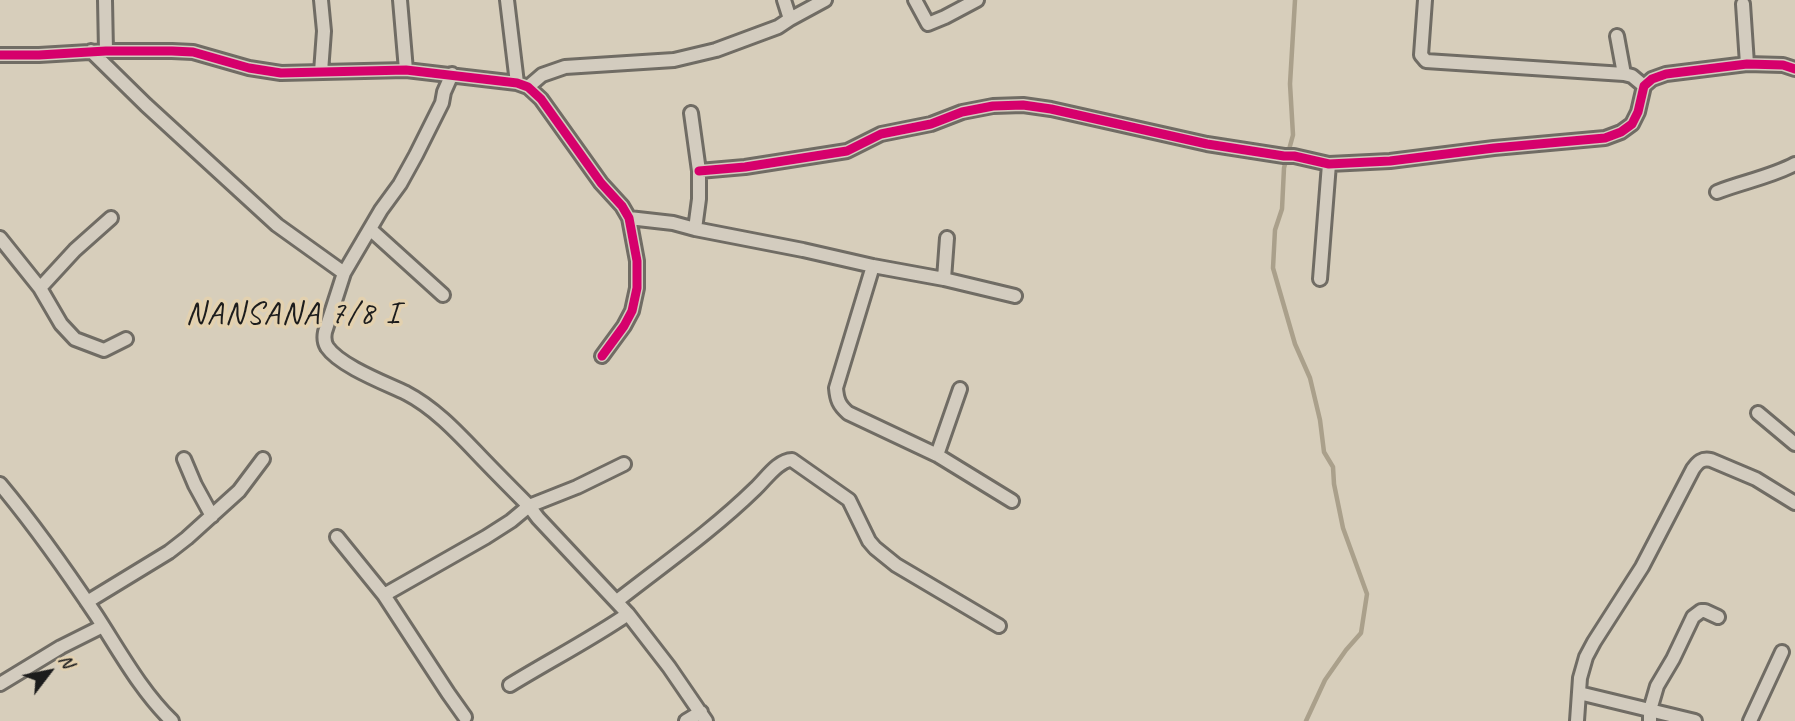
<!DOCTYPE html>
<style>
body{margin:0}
#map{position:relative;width:1795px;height:721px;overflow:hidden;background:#d7cebb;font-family:Caveat,sans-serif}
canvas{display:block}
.north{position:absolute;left:14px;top:637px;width:70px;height:70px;-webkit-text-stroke:5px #e3d1af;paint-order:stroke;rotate:58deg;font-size:19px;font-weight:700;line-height:28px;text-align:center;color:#1c1c1c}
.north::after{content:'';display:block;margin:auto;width:24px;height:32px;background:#1c1c1c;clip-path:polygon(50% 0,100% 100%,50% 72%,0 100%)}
</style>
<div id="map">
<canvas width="1795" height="721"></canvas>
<div class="north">N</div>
</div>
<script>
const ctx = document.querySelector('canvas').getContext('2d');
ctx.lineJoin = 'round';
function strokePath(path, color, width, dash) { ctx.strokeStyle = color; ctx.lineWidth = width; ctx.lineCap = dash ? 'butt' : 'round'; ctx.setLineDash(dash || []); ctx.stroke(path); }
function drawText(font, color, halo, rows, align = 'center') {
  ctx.font = font + ' Caveat,sans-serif'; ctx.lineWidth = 7; ctx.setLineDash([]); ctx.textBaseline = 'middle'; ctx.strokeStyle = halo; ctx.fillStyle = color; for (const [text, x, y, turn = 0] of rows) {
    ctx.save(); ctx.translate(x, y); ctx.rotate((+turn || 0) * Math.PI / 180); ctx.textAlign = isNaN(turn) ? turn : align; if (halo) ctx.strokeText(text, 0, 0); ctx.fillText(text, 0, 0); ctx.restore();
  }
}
strokePath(new Path2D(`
 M1295,0L1290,84L1293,135L1284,168L1282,209L1275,230L1273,268L1295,344L1310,378L1320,420L1324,452L1333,467L1334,484L1343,528L1367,594L1361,633L1346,650L1325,680L1306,721`), '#aaa08b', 4.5);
const street = new Path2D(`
 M105,0L106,51
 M400,0L406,70
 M507,0L517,83
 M915,0L928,24L945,17L977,0
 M1425,0L1421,55L1426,61L1624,74L1632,76L1644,86
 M1743,4L1747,64
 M790,19L825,0
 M1617,36L1624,74
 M91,51L146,105L277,225L344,273
 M0,55H39L106,51H172L193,52L249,68L281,73L406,70L517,83L528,87L541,99L601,183L622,206L629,218L637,261V288L632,311L624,326L602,356
 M321,72L324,31L321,0
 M452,74L444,92L442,103L416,155L400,184L381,210L344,273L325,332C324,337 324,342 327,347C340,366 385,383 406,393C433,407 455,430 476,452C493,470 511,488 529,506L538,518L628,614L669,667L706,721
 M528,87L542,75L565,67L674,60L716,50L778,27L790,19L784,0
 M699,171L745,167L847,151L881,134L931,124L962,112L993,106L1023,105L1051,109L1207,144L1284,156H1294L1329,164L1390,161L1494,148L1605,138L1621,132L1632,124L1638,112L1644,86L1652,79L1666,74L1747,64L1783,65L1795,69
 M1717,192C1742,182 1771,177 1795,164
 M629,218L673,223L695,229L699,199V171L691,113
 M370,229L443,295
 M695,229L803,250L873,266L944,279L1015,296
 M0,238L40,288L75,250L111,218
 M873,266L836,388C837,400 839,405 848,413L937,455L1012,501
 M944,279L947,238
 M1320,279L1329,164
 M40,288L61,324L75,339L104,350L126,339
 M1758,413L1795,444
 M937,455L960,389
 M184,459L195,485L212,516
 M0,484C35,526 66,570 96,615C120,652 141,691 172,721
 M337,537L384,595
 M617,601C663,565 713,530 755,489C765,480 778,460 792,460L849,500L869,541L875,548L896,565L999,626
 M87,602L169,552L187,538L239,491L263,459
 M0,684L61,647L103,626
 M510,685C549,661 590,640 628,614
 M1579,693L1695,721
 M465,717L448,693L384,595L486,537L511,521L529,506L577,487L624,464
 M686,721L701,712
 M1577,721L1580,678L1586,657L1594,642L1642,567L1693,469C1698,462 1702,458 1711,460L1756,479L1795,503
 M1650,721V710L1657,686L1673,659L1693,617L1701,611H1705L1718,617
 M1750,721L1782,652`);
strokePath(street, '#706c64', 18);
strokePath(street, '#d3ccbf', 12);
strokePath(new Path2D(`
 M0,55H39L106,51H172L193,52L249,68L281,73L406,70L517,83L528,87L541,99L601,183L622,206L629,218L637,261V288L632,311L624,326L602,356
 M699,171L745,167L847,151L881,134L931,124L962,112L993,106L1023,105L1051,109L1207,144L1284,156H1294L1329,164L1390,161L1494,148L1605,138L1621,132L1632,124L1638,112L1644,86L1652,79L1666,74L1747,64L1783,65L1795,69`), '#d6006c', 9);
ctx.letterSpacing = '2px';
drawText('32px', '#1c1c1c', '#e3d1af', [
 ["NANSANA 7/8 I",293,315]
]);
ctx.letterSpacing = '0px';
</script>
